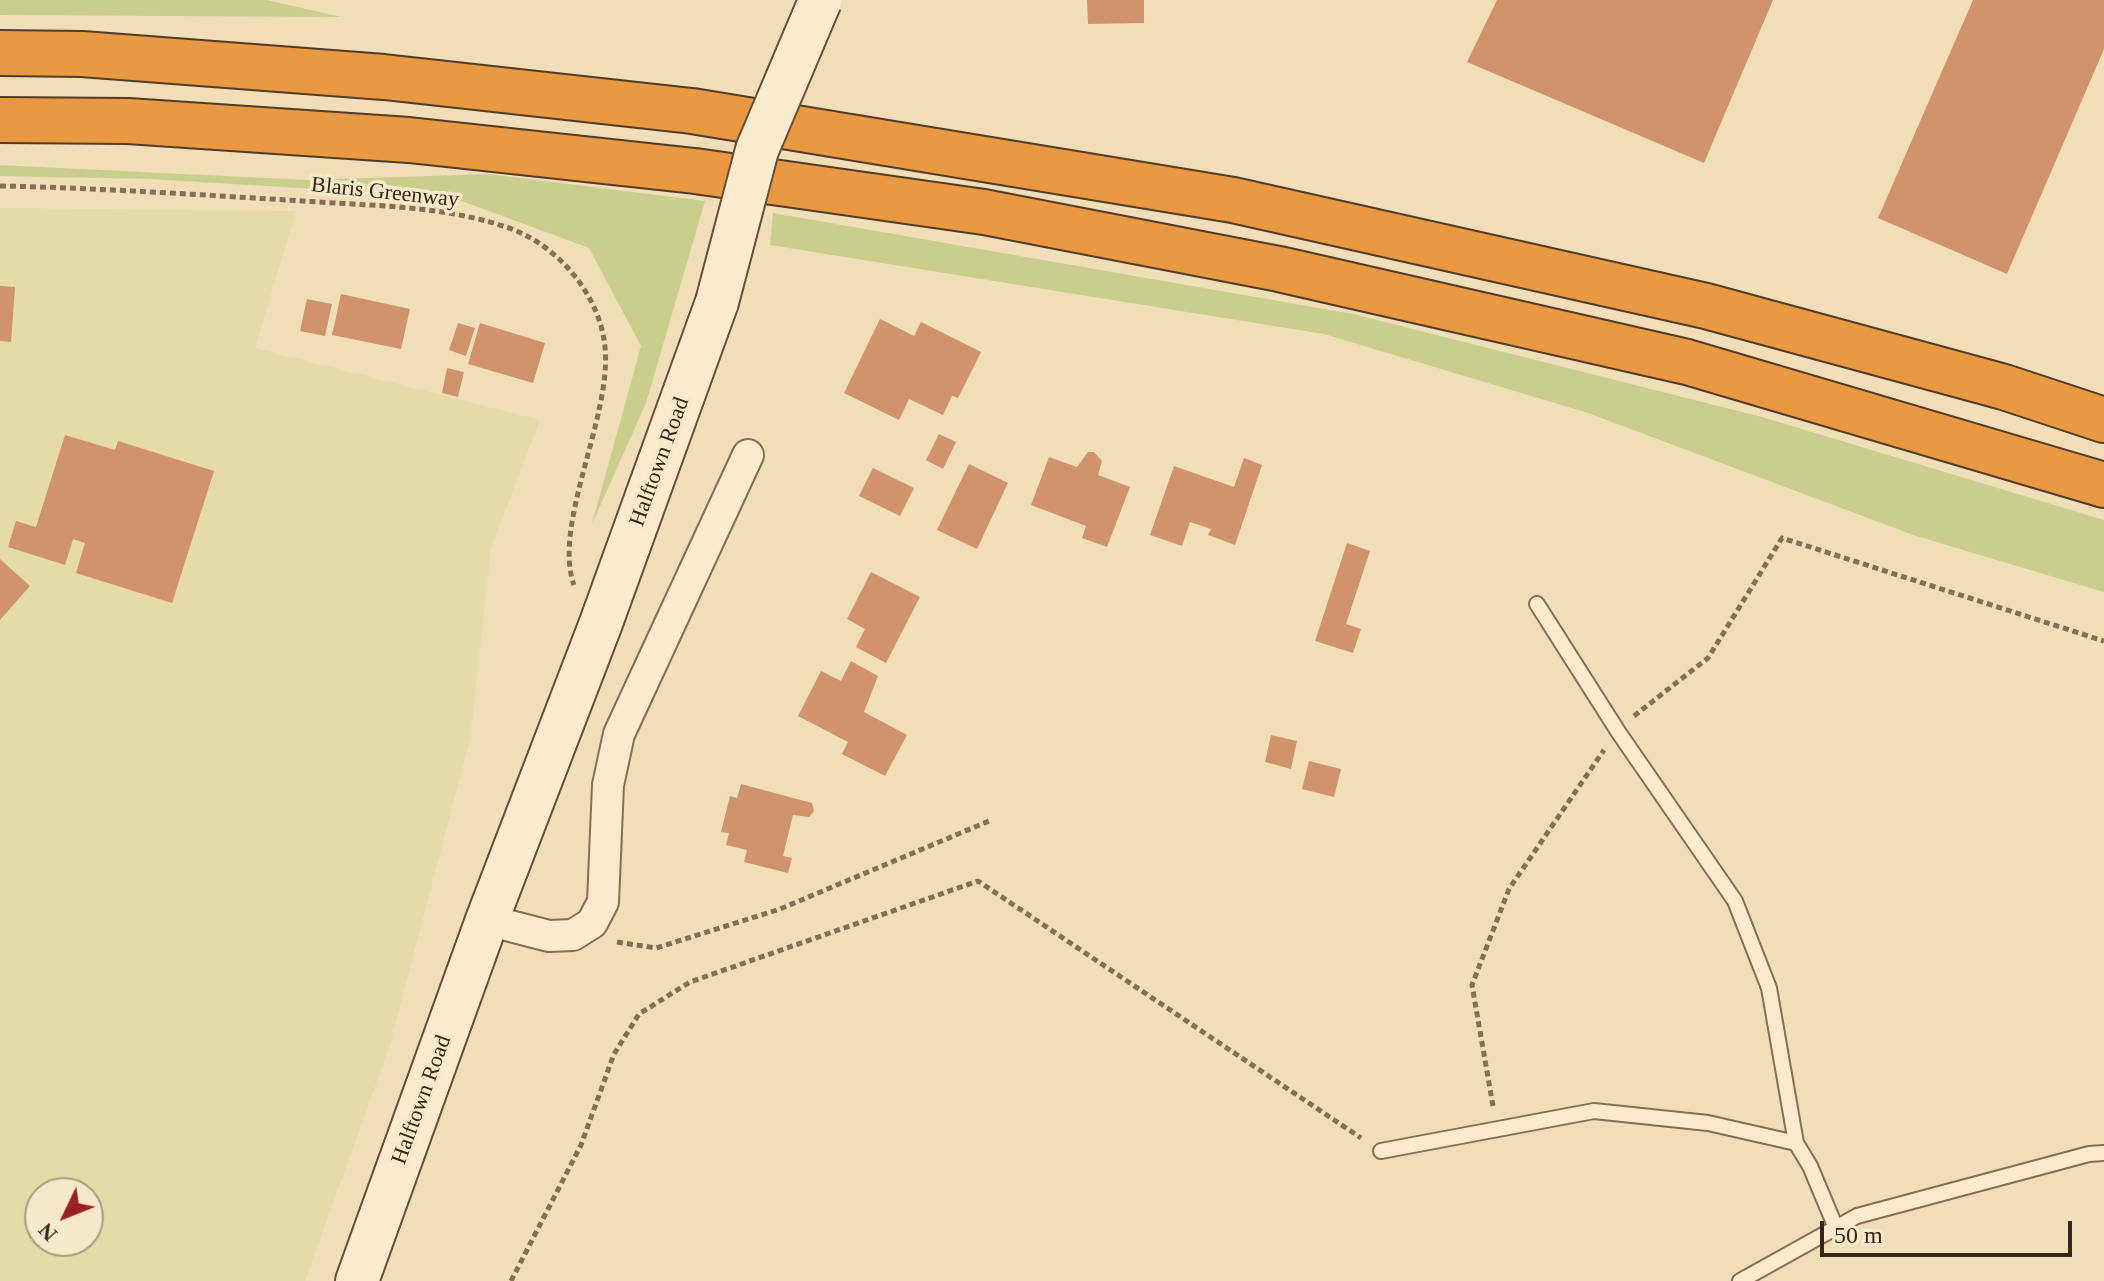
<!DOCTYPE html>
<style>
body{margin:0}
#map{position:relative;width:2104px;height:1281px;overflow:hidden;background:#f0deb9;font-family:Georgia,serif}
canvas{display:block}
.north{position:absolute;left:24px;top:1177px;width:80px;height:80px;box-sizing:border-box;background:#f7e8c9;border:2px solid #a99a83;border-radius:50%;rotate:227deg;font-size:22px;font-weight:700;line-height:32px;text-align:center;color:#352619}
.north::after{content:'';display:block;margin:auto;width:28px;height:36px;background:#992025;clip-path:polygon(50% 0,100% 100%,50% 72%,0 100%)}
.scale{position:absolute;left:1820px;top:1221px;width:252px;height:36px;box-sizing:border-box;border:4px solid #352619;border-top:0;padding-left:10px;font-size:24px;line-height:28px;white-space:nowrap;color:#352619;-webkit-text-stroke:6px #f7e8c9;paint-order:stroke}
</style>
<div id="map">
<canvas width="2104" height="1281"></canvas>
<div class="north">N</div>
<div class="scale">50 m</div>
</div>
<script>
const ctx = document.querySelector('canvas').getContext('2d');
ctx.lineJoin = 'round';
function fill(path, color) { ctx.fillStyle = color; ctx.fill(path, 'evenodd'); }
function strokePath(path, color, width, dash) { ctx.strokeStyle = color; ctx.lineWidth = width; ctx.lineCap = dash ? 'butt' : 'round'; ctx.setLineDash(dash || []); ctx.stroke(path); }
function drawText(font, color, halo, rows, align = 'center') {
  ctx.font = font + ' Georgia,serif'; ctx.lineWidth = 7; ctx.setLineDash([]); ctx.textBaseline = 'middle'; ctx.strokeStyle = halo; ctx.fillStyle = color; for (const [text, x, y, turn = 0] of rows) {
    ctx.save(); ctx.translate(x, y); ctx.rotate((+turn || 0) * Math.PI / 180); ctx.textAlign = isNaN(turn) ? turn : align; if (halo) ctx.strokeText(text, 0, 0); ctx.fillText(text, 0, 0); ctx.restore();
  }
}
fill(new Path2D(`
 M0,208L296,211L255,348L540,420L491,548L470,739L389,1048L305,1281H0ZM40,1193H88V1241H40Z`), '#e6daa6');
fill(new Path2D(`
 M0,0H267L341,17L0,15Z
 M0,165L306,180L488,174L705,201L646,403L592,524L641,346L589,248L451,197L149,179L0,176Z
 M773,213L1353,314L1762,417L2104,520V592L1913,535L1588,413L1324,334L770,245Z`), '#c9ce8d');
fill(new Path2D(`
 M1087,0H1144V23L1088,24Z
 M1497,0H1773L1704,163L1467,62Z
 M1973,0H2104V49L2007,274L1878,218Z
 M0,286L15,287L11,342L0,341Z
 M341,294L410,309L401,349L332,335Z
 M307,299L332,304L325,336L300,331Z
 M880,319L914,336L921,322L981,352L958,398L952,396L943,415L909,399L899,420L844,393Z
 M458,323L475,328L466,356L449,350Z
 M480,323L545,343L533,383L468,364Z
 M447,368L464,372L458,397L442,393Z
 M939,434L956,442L943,469L926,460Z
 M65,435L115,450L118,441L214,471L172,603L76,573L85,543L73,539L65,565L8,547L16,521L36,527Z
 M1088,452H1094L1102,461L1098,475L1130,487L1107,547L1082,538L1086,526L1031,505L1049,457L1077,467Z
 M1244,458L1262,465L1235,545L1208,535L1211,529L1190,522L1182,546L1150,535L1174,466L1234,487Z
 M969,464L1008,483L977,549L937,530Z
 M873,468L914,488L900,516L859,496Z
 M1347,543L1370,551L1346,624L1361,629L1353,653L1315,641Z
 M0,559L30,586L0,620Z
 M871,572L920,597L886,663L856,647L865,629L847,619Z
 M851,661L878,676L864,712L907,735L885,776L842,754L848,742L798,716L821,671L841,681Z
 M1271,735L1297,741L1291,769L1265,762Z
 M1309,761L1341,769L1334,797L1302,789Z
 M741,784L812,803L814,811L809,817L793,815L783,856L792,858L788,873L744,862L747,850L726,845L729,833L721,832L730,796L737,798Z`), '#d1936c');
const lane = new Path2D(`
 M1537,604L1619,733L1735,901L1769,988L1796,1143
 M1381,1151L1594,1111L1708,1123L1796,1143L1810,1166L1836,1228
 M1740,1281L1857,1216L2089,1154L2104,1153`);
const street = new Path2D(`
 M487,920L549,936L573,935L592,923L603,902L608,785L619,734L748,455`);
const secondary = new Path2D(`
 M357,1281L487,920L601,623L717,302`);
const highway = new Path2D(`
 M0,53L82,54L384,77L692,111L1233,200L1706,306L2004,387L2104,420
 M0,120L128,121L409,140L695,171L984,212L1279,269L1687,362L2104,485`);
strokePath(lane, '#876d53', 18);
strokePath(street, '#876d53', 34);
strokePath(secondary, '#684e37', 46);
strokePath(highway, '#543b28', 48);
strokePath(new Path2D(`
 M0,186C101,188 202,195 303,201C370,206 441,205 506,227C556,243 600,294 605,347C612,417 552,525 574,585
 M1634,716L1708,658L1782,538L2104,641
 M617,942L656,948L780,909L989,821
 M1493,1106L1472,985L1509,889L1604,750
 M511,1281L581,1145L614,1054L639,1014L690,982L978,881L1361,1138`), '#876d53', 5, [6, 4]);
strokePath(lane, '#fbebcc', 14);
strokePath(street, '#fbebcc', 30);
strokePath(secondary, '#fbebcc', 42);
strokePath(highway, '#e89941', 44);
const secondaryBridge = new Path2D(`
 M717,302L757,150L820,1`);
strokePath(secondaryBridge, '#684e37', 46, []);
strokePath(secondaryBridge, '#fbebcc', 42);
drawText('22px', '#352619', '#f7e8c9', [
 ["Blaris Greenway",385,193,6],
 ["Halftown Road",660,462,-70],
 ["Halftown Road",422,1100,-70]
]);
</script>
